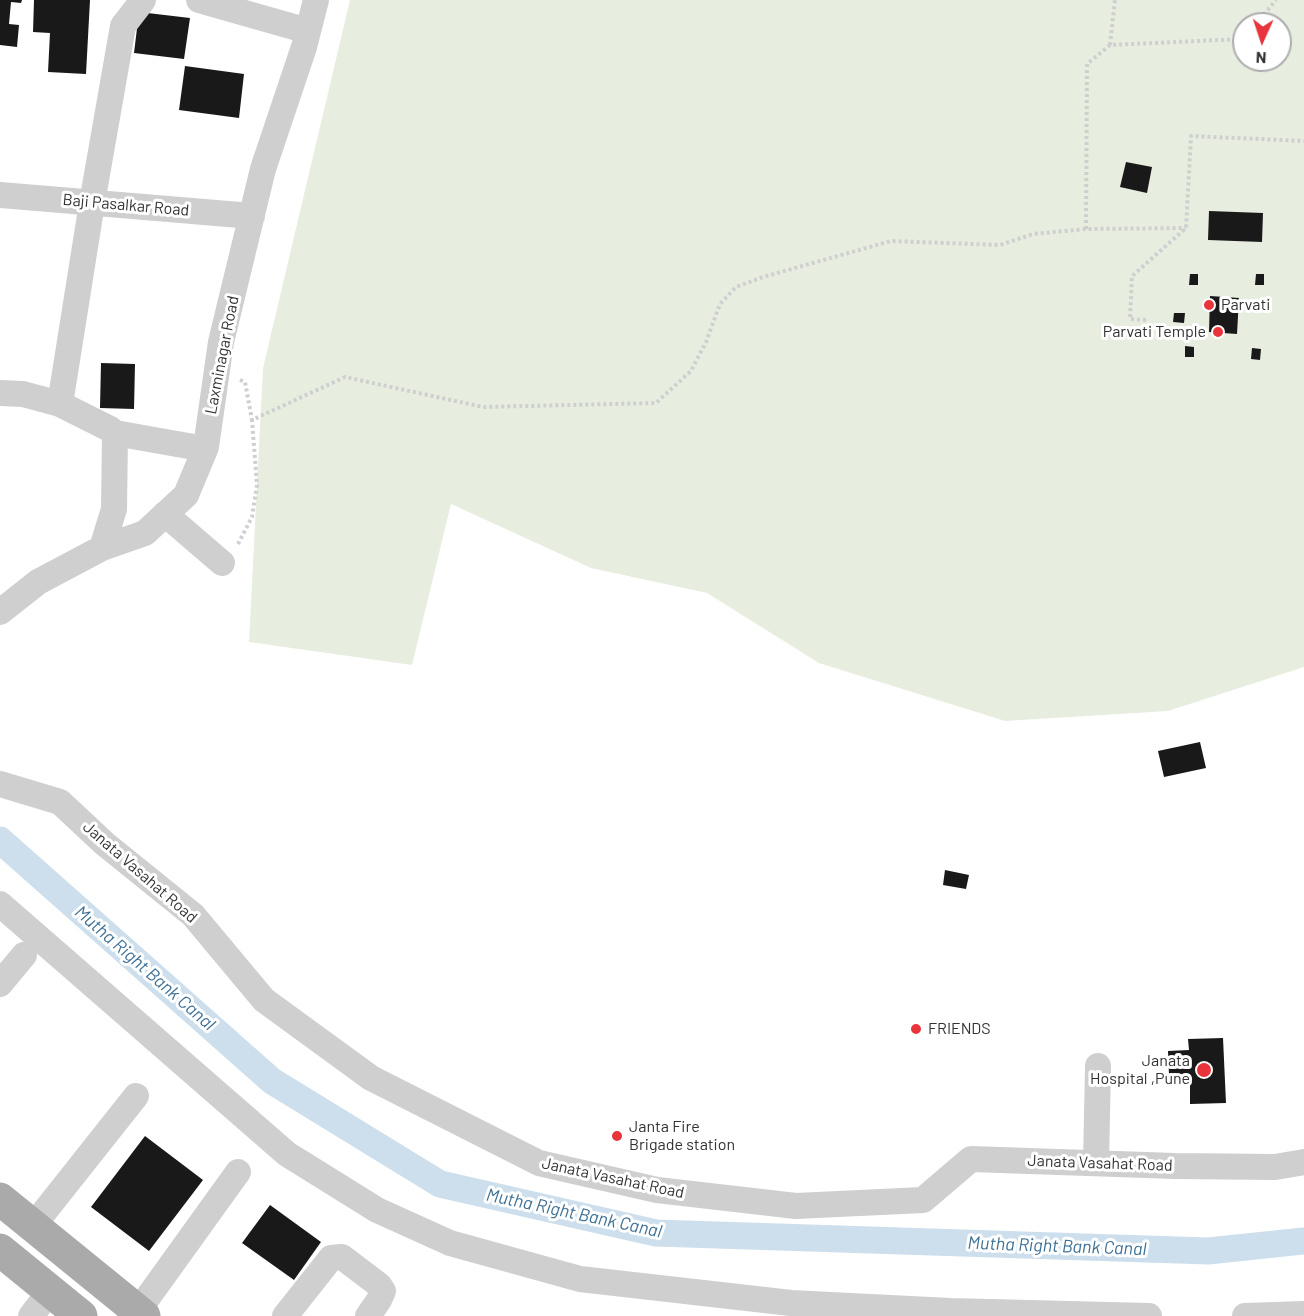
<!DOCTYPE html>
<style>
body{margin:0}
#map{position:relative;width:1304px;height:1316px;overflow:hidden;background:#fff;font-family:Barlow,sans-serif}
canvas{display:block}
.north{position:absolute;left:1232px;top:12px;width:60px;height:60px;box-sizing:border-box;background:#fff;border:2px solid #adadad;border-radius:50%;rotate:183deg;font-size:16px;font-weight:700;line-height:24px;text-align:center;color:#323232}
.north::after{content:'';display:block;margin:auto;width:21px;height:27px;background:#e7353b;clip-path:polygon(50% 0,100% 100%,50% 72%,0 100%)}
</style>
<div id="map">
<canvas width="1304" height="1316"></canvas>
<div class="north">N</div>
</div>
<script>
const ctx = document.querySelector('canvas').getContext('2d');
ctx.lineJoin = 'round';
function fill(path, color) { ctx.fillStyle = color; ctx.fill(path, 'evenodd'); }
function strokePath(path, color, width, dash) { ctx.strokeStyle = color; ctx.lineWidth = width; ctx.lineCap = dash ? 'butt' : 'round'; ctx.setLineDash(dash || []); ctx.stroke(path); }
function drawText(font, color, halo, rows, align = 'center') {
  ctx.font = font + ' Barlow,sans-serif'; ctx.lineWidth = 6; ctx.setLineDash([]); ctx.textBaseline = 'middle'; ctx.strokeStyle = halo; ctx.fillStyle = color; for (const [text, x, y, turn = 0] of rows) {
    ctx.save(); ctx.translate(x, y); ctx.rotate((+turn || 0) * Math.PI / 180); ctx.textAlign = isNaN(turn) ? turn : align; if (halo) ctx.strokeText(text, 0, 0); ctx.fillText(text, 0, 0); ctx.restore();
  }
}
fill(new Path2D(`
 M350,0H1304V667L1168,711L1005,721L819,663L707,593L591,568L451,504L412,665L249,642L263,368ZM1244,24H1280V60H1244Z`), '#e7eee0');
strokePath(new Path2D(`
 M0,840L272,1081L440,1184L656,1233L1208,1251L1304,1241`), '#cddfed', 27);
fill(new Path2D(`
 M0,0H22L21,3L11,2L9,24L19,25L17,47L0,45Z
 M34,0H90L86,74L48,72L50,33L33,32Z
 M139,12L190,18L184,59L134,53Z
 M185,66L244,74L239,118L179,110Z
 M1126,162L1152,167L1147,193L1120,187Z
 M1209,211L1263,213L1262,242L1208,240Z
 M1190,274H1198V285H1189Z
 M1256,274H1264V285H1255Z
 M1210,296L1239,298L1237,334L1209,332Z
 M1174,313H1185L1184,323L1173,322Z
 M1185,346L1194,347V357H1185Z
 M1252,348L1261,349L1260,360L1251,359Z
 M101,363L135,364L134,409L100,408Z
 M1200,742L1206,768L1164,777L1158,751Z
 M945,870L969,875L966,889L943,885Z
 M1223,1038L1226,1103L1190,1104V1074L1169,1075L1168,1051L1189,1050L1188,1039Z
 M145,1136L203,1180L149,1251L91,1207Z
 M270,1205L321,1242L294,1280L242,1243Z`), '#191919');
strokePath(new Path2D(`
 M1256,24L1276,0
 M1110,45L1115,0
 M1086,229L1087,64L1110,45L1241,39L1244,37
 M1146,320L1130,319L1132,276L1186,228L1191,136L1304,141
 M240,380L245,382L252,420
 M238,544L252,517L257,485L252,420L345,377L483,407L656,403L691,371L706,342L720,304L736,287L763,277L891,241L1000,245L1033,234L1086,229L1186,228`), '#cfcfcf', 4, [3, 3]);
strokePath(new Path2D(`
 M199,0L308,31
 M0,195L252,216
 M0,393L23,394L60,404L110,429L115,433L205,449
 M60,404L92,203L123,26L143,0
 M165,514L222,563
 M102,548L114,509L115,433
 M0,612L38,582L102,548L145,533L186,495L206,447L221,342L263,169L304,47L316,0
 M0,784L60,802L105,844L193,915L264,1000L371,1078L539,1163L657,1190L796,1206L923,1200L971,1159L1175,1166L1275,1167L1304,1162
 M0,904L287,1154L377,1210L450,1243L580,1279L791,1303L950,1311L1149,1316
 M0,984L24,955
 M1096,1163L1098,1066
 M33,1226L136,1096
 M138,1311L238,1172
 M31,1316L50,1291
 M285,1316L331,1258L342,1257L379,1285L383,1291L379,1300L368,1316
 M1245,1316L1304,1314`), '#cfcfcf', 26);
strokePath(new Path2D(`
 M0,1199L144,1316
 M0,1250L81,1316`), '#aaa', 33);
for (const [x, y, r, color] of [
 [1209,305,6,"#e7353b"],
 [1218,332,6,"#e7353b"],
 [916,1029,6,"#e7353b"],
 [1204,1070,8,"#e7353b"],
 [617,1136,6,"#e7353b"]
]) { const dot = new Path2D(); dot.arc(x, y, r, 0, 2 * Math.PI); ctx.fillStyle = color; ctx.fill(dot); strokePath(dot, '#fff', 2); }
drawText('16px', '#323232', '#fff', [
 ["Baji Pasalkar Road",126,205,5],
 ["Laxminagar Road",222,355,-79],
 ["Janata Vasahat Road",140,872,41],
 ["Janata Vasahat Road",1100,1163,2],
 ["Janata Vasahat Road",613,1178,12]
]);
drawText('16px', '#323232', '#fff', [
 ["Parvati",1221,305],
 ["Parvati Temple",1206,332,"right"],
 ["FRIENDS",928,1029],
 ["Janata",1190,1061,"right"],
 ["Hospital ,Pune",1190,1079,"right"],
 ["Janta Fire",629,1127],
 ["Brigade station",629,1145]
], 'left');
drawText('italic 18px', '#3e7095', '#fff', [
 ["Mutha Right Bank Canal",145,968,41],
 ["Mutha Right Bank Canal",574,1213,12],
 ["Mutha Right Bank Canal",1057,1246,2]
]);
</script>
